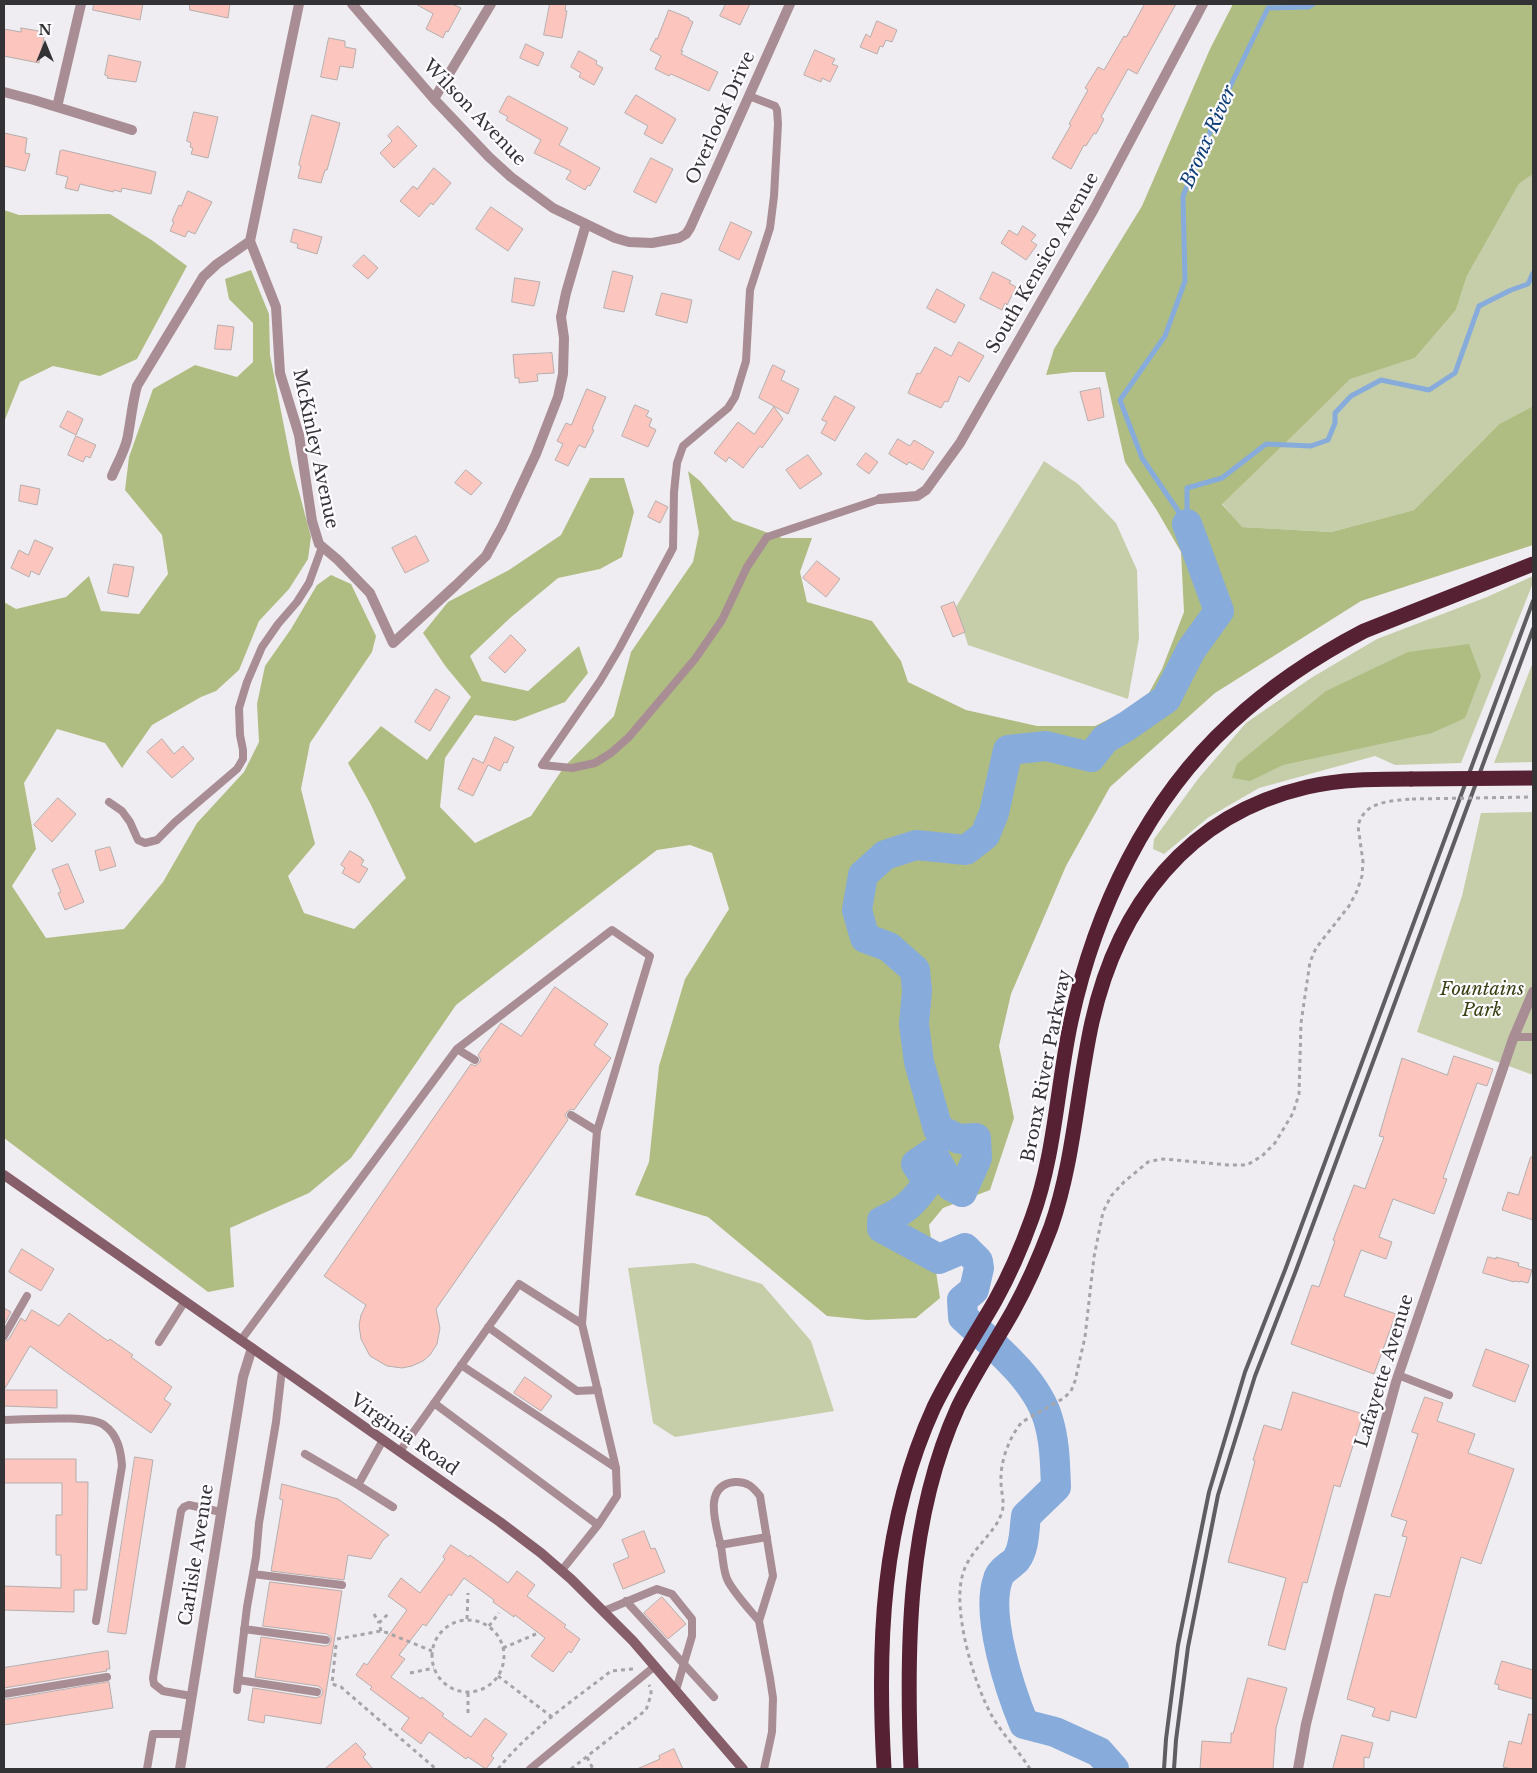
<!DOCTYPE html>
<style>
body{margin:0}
#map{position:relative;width:1537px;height:1773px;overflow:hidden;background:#f0edf2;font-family:"Libre Baskerville",serif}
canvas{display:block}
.frame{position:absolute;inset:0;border:5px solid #333234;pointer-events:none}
.north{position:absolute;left:20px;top:20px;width:50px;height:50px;-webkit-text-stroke:4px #fdfbff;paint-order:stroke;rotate:0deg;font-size:14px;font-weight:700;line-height:20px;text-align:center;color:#333234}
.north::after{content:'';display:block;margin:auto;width:18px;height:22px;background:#333234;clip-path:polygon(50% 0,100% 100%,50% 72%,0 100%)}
</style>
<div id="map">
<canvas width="1537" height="1773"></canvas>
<div class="frame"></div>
<div class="north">N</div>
</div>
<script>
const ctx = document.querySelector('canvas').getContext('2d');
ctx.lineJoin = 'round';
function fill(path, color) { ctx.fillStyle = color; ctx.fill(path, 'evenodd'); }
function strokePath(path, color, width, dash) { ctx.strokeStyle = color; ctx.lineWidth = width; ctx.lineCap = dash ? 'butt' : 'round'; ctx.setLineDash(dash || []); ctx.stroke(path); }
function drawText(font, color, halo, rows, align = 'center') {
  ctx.font = font + ' "Libre Baskerville",serif'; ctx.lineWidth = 4.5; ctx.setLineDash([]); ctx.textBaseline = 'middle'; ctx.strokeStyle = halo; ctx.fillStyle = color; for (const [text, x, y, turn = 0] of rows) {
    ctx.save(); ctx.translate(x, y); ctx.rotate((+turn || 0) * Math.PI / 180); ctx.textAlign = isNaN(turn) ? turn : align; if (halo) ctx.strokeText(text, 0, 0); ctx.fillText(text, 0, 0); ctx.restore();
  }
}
fill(new Path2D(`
 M1533,174V406L1499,424L1414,510L1331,532L1241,527L1222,503L1304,425L1350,378L1415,358L1456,310L1467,276L1519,184Z
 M1044,461L1078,484L1116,523L1137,570L1139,638L1128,699L968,645L956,607Z
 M1533,576V583L1461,763L1395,765L1375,756L1259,788L1209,817L1164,854L1153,849L1154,839L1198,779L1246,723L1311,678L1377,639L1487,597Z
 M1533,662V762L1494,763Z
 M1533,812V1075L1417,1032L1462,896L1481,813Z
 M694,1263L762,1284L811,1341L834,1411L675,1437L653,1423L628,1268Z`), '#c5cea9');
fill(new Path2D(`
 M1233,4H1533V174L1519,184L1467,276L1456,310L1415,358L1350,379L1304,425L1222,504L1242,527L1331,532L1414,510L1499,424L1533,406V545L1361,601L1215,693L1110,787L1066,866L1011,994L999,1046L1014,1118L990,1190L943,1208L929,1225L940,1298L916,1318L867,1320L827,1316L708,1217L635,1195L649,1162L659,1066L685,979L729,909L712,853L690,845L657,850L456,1005L351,1158L309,1193L230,1228L234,1287L208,1292L4,1138V602L16,609L66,597L89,576L101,611L139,614L168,574L162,535L125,490L129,457L153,389L195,365L237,377L253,362V323L229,299L225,279L251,270L269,314L270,355L291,462L311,537L308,559L289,589L259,621L239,670L216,691L201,697L152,725L122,768L105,743L57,729L24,783L36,849L12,886L46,938L124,929L163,882L197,823L244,772L259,742L257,704L265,666L291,629L317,585L331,575L351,584L376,636L372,652L310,743L301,789L315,844L288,876L304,913L354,929L406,878L370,803L348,763L381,726L427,760L471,697L446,667L423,633L448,602L509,570L561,535L590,478H624L634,512L622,557L600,569L558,578L510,618L470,656L482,681L528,691L579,646L588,673L565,702L515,721L475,715L445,758L440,807L475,843L531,816L564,767L614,716L631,652L693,562L699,533L688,471L700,481L733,520L782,538H812L800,572L807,602L872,621L901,661L908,682L966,710L1037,726H1095L1144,702L1162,669L1184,612L1181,552L1156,509L1125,462L1105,372H1073L1046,375L1054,349L1142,206L1210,49Z
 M4,210L19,215L110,214L153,241L187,266L137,359L100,376L53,366L20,382L4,422Z
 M1469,644L1481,676L1465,718L1432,733L1283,765L1250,781L1232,778L1237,764L1326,691L1408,652Z`), '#b0bd82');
strokePath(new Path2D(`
 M1187,524L1142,458L1120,400L1165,336L1185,281L1183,196L1224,99L1268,8L1309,7L1313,4
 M1187,524V488L1222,478L1266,444L1311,446L1328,440L1335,423V413L1351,396L1381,380L1429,390L1455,373L1479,306L1511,290L1528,284L1533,273`), '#87abdb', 5);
strokePath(new Path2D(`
 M1114,1769L1099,1752L1055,1732L1024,1724C1010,1690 985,1615 998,1579C1000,1571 1010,1566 1016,1560C1025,1548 1024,1530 1026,1516L1056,1487C1055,1464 1055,1442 1048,1419C1036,1379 993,1345 963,1317L962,1300L974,1290L979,1268L978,1261L965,1248L939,1259L882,1228V1221C905,1211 914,1202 928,1182L916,1164L932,1153L951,1186L962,1192L977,1158L976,1138L959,1139L938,1129L919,1062L914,1024L917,991L915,970L889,947L865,938L857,910L863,875L885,855L916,845L966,850L985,835L994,813L1008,750L1046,746L1091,757L1105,739L1127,726L1166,699L1191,650L1219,611L1187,524`), '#87abdb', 30);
const building = new Path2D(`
 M94,4H143L140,20L93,10Z
 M190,4H230L228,18L190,10Z
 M416,4H452L461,8L448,32L446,31L443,38L426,29L433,14Z
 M550,4H566L565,11H567L562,38L544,35Z
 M726,4H750L740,25L720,16Z
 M1145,4H1176L1137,74L1128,69L1101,117L1104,119L1096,134L1094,133L1086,146L1084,145L1071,169L1052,158L1071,125L1069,124L1088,90L1085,88L1098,67L1104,70L1124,36L1126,37Z
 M669,10L689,18V20L693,22L681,51H683L681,54L718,72L709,91L671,74L669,76L655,69L661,56L650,50L656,38L657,39Z
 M877,21L897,30L892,42L886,40L883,47L880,46L877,54L860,47L866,34L870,37Z
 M21,28L45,32L39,63L4,56V29L21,32Z
 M329,38L345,41V47L356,49L353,68L340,66L337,80L321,77Z
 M526,44L544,53L538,66L520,58Z
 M815,50L835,59L832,64L838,66L830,82L822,78L821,82L804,75Z
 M579,51L597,61L596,64L603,68L594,85L579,77L581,73L571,67Z
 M109,55L141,62L136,82L107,78L108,76L105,75Z
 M636,95L676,119L662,144L644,134L648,126L625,113Z
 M509,96L568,128L559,145L600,168L590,186L588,185L585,190L566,179L571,171L534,153L541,140L506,120L508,117L499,112L507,97Z
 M194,112L218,117L208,158L191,154L193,148L190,147L191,143L187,141Z
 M312,115L340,123L327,170H325L321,183L298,178L301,166L299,165Z
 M398,126L417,146L394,168L380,153L392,141L388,136Z
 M4,133L27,138L25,153L30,154L25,171L4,166Z
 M63,150L156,172L151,194L122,188L121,192L114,190L113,192L80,184L78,191L65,188L68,177L56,174L60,151Z
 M651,158L673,169L656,203L634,192Z
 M434,168L451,183L433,205L431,203L419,217L400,201L413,186L417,189Z
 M188,191L212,202L195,234L188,231L185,237L170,231L174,222L172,221L179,205L181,206Z
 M491,207L523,229L508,251L476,229Z
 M731,222L752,232L739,260L719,250Z
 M1023,226L1036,235L1031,241L1037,245L1026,260L1001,243L1009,230L1017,235Z
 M294,229L322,237L317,254L297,248L298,244L291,242Z
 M364,255L378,268L368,279L353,266Z
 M613,271L633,276L624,312L604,308Z
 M993,272L1011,281L1009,283L1016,287L1007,305L1005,303L1002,310L980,299Z
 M515,278L540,282L534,306L512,302Z
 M937,289L965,305L955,323L927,308Z
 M662,293L692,300L687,323L656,315Z
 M218,325L234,327L231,350L215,349Z
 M959,342L984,356L969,382L959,376L948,402L945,401L941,408L908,393L917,373L920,374L935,347L951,356Z
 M552,353L554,373L537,374L538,381L519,383V378H515L513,355Z
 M773,365L785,371L781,380L799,389L788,414L759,398Z
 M1100,388L1104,417L1088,421L1080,392Z
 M587,389L606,397L592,429L594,430L585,448L579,445L568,466L555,460L563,444L557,441L566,423L571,425Z
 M835,396L855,407L835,441L821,433L827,422L822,420Z
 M635,405L649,411L646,416L652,419L649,426L656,430L648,447L622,436Z
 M774,407L783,419L762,448L760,446L743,468L729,457L726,462L714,453L738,422L754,434Z
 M68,411L83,419L76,435L60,427Z
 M76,436L96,445L90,458L86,456L83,462L68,455Z
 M898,439L910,446L914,440L934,452L923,470L909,462L907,465L889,454Z
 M866,453L878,462L869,474L857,465Z
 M808,455L822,474L800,489L786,470Z
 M466,470L482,483L471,495L455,483Z
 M21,485L40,489L37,505L19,501Z
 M656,501L668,507L660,523L648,517Z
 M416,536L429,561L405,573L392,548Z
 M35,540L53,548L39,575L31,571L29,577L11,568L19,550L28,555Z
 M817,561L840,579L826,597L803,578Z
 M114,564L134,567L128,597L108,593Z
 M954,602L965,632L953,637L941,607Z
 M511,635L526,650L505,673L489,658Z
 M436,689L450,697L430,731L415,722Z
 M495,737L514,747L507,763L504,762L500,771L488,765L473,796L458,789L473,758L483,763Z
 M162,739L174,754L183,746L194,759L172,778L147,752Z
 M58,798L76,814L52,842L34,825Z
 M110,847L116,866L100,871L95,851Z
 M350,851L362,858L361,859L364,860L361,865L368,869L359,883L342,873L345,868L341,865Z
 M68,864L84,902L65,910L58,893L61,892L52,870Z
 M555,987L608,1024L594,1045L611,1058L574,1110L571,1109L567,1112L565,1115L568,1120L436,1309L440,1328L437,1344L430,1355L423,1361L412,1366L402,1368L387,1366L370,1356L361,1339L359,1325L361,1315L366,1305L324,1276L471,1064L475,1066L479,1063L481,1060L478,1055L501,1023L521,1036Z
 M1454,1056L1493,1069L1487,1086L1477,1083L1443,1178L1447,1179L1434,1214L1393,1199L1379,1237L1392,1242L1386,1259L1361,1250L1344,1296L1396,1314L1374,1374L1291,1344L1312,1285L1319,1287L1335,1241L1333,1240L1354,1185L1365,1189L1384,1137L1379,1136L1402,1058L1447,1075Z
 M1531,1157H1533V1220L1502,1210L1508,1192L1518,1195Z
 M22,1249L54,1269L41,1291L9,1272Z
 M1488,1257L1496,1259V1257L1519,1263L1518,1266L1532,1270L1528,1283L1520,1281V1282L1514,1281V1282L1483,1273Z
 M4,1308L11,1312L4,1325Z
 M32,1310L59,1326L69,1313L108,1341L110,1339L133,1355L131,1357L172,1387L164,1399L171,1404L151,1433L30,1346L4,1390H57V1408L4,1406V1342L9,1339L21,1318L25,1321Z
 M1486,1349L1529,1365L1515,1402L1473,1386Z
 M525,1377L552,1396L541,1411L514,1393Z
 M1293,1392L1363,1414L1340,1487L1334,1485L1307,1583L1303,1582L1285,1650L1268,1645L1286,1578L1228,1562L1255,1461L1253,1460L1264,1425L1281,1430Z
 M1425,1397L1443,1403L1437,1421L1475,1434L1468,1453L1514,1469L1481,1564L1461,1557L1416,1718L1391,1711L1389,1721L1372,1716L1375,1708L1347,1699L1375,1594L1390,1597L1407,1537L1402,1536L1407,1521L1391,1516L1418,1434L1412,1432Z
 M135,1457L153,1460L126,1634L108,1632Z
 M4,1459H76V1482H88L87,1590H74V1612L4,1610V1586L61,1588V1555H56V1515H62V1483H4Z
 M282,1484L338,1499L389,1535L383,1540L371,1559L348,1555L344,1580L271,1571L283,1500L280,1499Z
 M644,1531L651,1549L655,1548L665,1572L623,1589L613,1564L629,1557L622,1540Z
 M451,1545L469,1557L470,1555L508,1583L517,1571L535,1585L527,1596L566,1625L564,1627L580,1639L571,1653L569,1651L553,1672L531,1656L545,1638L515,1615L514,1617L493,1602L494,1600L464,1578L451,1596L449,1594L426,1626L423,1624L399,1655L405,1659L391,1677L421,1699L422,1697L444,1714L442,1716L471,1737L485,1718L507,1734L491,1756L494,1758L486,1769L468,1757L466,1759L429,1732L421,1744L401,1729L409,1718L370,1689L372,1687L356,1675L364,1663L367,1665L407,1610L388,1596L401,1578L420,1593L445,1559L443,1557Z
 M270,1582L342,1591L321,1724L265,1715L264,1723L248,1720L253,1688L316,1698L321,1696L323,1692L321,1688L318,1686L255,1677L261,1637L325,1646L329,1645L331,1641V1637L327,1634L263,1626Z
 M662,1597L686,1624L668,1639L644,1613Z
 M108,1651L110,1669H106L107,1671L4,1688V1668Z
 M1502,1661L1533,1670V1699L1498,1689L1499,1685L1495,1684Z
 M1248,1678L1287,1688L1276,1728L1273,1769H1200L1202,1741L1231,1743V1733H1233Z
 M109,1682L113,1708L4,1725V1700Z
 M1529,1714L1533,1715V1769H1512L1503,1767L1509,1741L1521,1744Z
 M1342,1735L1373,1743L1369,1758L1364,1757V1769H1333Z
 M356,1743L366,1754L363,1757L373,1769H325Z
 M674,1749L683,1769H637L660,1759L659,1756Z`);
fill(building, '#fcc5bd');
strokePath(building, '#b4aead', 1);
strokePath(new Path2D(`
 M374,1614L379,1623
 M467,1619L468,1593
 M432 1656a36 36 0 1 1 72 0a36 36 0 1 1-72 0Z
 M489,1626L499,1613
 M381,1631L379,1623L389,1613
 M337,1639L381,1631L388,1633L432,1651
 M336,1645L332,1684L341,1687L436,1769
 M503,1648L536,1634
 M410,1673L434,1668
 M498,1676L552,1717
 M468,1713V1692
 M587,1757L593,1769
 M498,1769C527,1733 565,1706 602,1678L611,1671L633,1669
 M571,1769L646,1710L651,1695V1689L649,1685
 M1030,1769C1019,1751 1003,1735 992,1716C974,1684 953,1613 962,1577C968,1550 995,1535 1002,1512C1005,1502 1001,1493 1001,1482C1000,1462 1009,1437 1022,1422L1064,1398L1071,1391L1075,1381L1085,1337L1094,1257L1103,1212L1111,1196L1124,1182L1148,1162L1161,1159L1175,1160L1228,1165H1247L1262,1156L1275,1143L1293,1113L1299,1094L1301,1023L1310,962L1316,948L1349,906L1357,891L1362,876L1363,862L1358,826C1364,801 1390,801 1412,799`), '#a7a4a8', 3, [4, 4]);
strokePath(new Path2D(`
 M749,96L775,106L777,110L778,124L774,196L770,228L750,290L746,361L735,397L728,408L683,446L677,463L674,492L673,548L619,649L600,681L542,765L572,768L595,763L611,753L629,737L695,659L722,620L747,567L767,537L880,499
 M109,802L122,811L130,822L138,840L145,843L157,840L175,822L237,769L243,759V750L240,735L239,708L247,682L262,647L278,624L297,602L309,583L322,547
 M1514,1037H1533
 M457,1049L475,1060
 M571,1115L597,1131
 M488,1327L577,1391L598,1390
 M4,1336L27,1296
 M241,1340L457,1049L612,930L650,956L597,1131L582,1324L616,1468L617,1496L598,1525L434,1403
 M159,1342L185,1301
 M461,1365L616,1468
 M1398,1375L1449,1395
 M4,1420C26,1420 89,1414 104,1425C118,1435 121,1451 122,1466L96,1621
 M400,1451L519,1284L582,1324
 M305,1454L358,1485L383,1440
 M358,1485L393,1507
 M720,1545L767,1537
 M562,1570L598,1525
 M253,1574L342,1585
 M626,1601L714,1697
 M604,1611L657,1589L672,1594L692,1619V1636L676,1690
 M759,1621C749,1609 735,1594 728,1581C723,1572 723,1557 721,1547C717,1527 701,1485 735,1482C747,1481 753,1487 760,1496L773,1576L759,1621L770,1678L773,1698L772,1732L764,1769
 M244,1629L326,1640
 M238,1680L317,1692
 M237,1690L247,1607L256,1557L259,1523L276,1422L282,1369
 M4,1694L107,1677
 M191,1696L163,1691L154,1684L153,1678L181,1511L184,1507L189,1505L221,1512
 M147,1769L153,1734H185
 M530,1769L655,1666`), '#a98d94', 8);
strokePath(new Path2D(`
 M299,4L250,241L276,307L280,373L299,435L312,521L319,544L338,560L370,593L393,643L455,586L486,556L502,527L536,454L558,397L563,374L564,338L561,317L566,293L586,224
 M352,4L434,99L489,157L511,177L553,208L615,238L629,242L652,243L679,238L686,234L690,228L790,4
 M4,92L34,100L132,130
 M434,99L491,4
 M57,107L81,4
 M112,476C117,464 124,452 127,440C131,422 132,403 137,386L203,277L217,264L250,241
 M880,499L917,496L926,490L960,443L1094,209L1203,4
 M180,1769L243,1377L252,1348
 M1298,1769L1306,1724L1339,1591L1396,1382L1513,1039L1533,992`), '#a98d94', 10);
strokePath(new Path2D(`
 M4,1175L282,1369L500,1522L541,1553L571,1579L633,1641L743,1769`), '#865e6a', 10);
strokePath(new Path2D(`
 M884,1769C877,1644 881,1523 934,1407C952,1370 975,1336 995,1301C1010,1274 1022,1246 1032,1218C1055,1155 1057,1086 1071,1021C1095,910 1147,800 1231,723C1271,686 1316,656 1364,631L1533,564
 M911,1769C906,1649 907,1519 958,1407C974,1374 995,1343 1013,1311C1028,1284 1040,1256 1051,1227C1074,1161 1077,1090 1092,1022C1118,906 1187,815 1307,787C1341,779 1377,779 1411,779`), '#552133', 15);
strokePath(new Path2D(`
 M1164,1769L1166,1739L1178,1645L1209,1492L1245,1372L1285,1270L1533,601
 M1174,1769L1176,1740L1188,1647L1218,1495L1255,1376L1295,1273L1533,629`), '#5f5d60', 4);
strokePath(new Path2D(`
 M1412,799L1533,797`), '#a7a4a8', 3, [4, 4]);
strokePath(new Path2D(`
 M1411,779L1533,778`), '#552133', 15);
drawText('18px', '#333234', '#fdfbff', [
 ["Wilson Avenue",474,113,46],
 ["Overlook Drive",721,118,-66],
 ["South Kensico Avenue",1043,263,-60],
 ["McKinley Avenue",315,449,78],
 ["Bronx River Parkway",1047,1066,-79],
 ["Lafayette Avenue",1385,1371,-73],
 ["Virginia Road",404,1435,35],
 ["Carlisle Avenue",197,1555,-81]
]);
drawText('italic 18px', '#394014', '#fdfbff', [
 ["Fountains",1482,990],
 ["Park",1482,1011]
]);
drawText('italic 19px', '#0c3d76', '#fdfbff', [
 ["Bronx River",1209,137,-66]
]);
</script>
